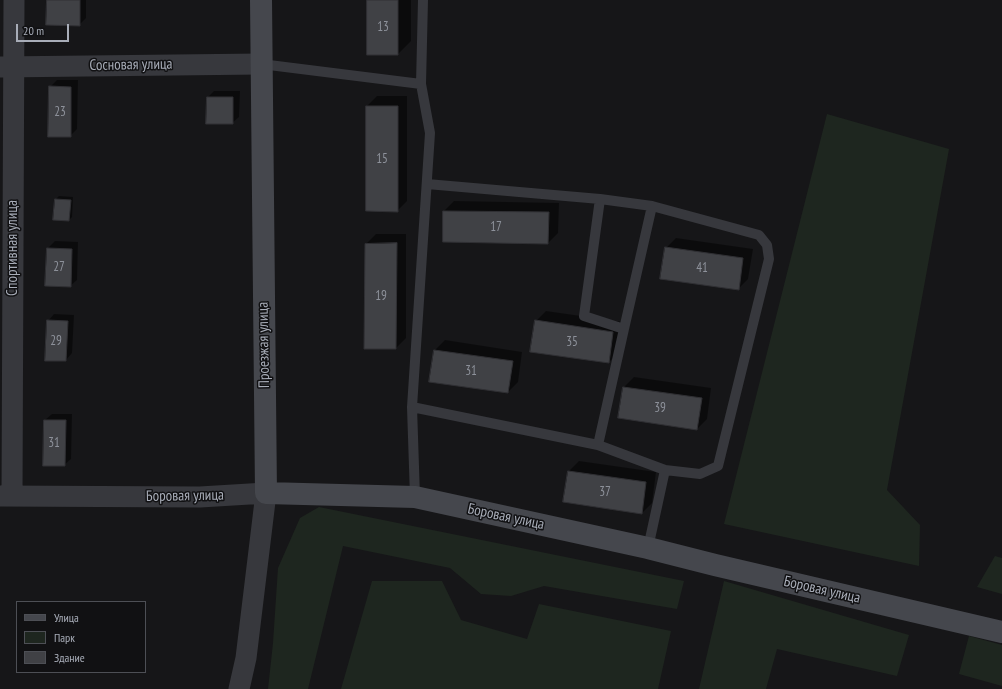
<!DOCTYPE html>
<meta charset="utf-8">
<style>
body{margin:0}
#map{position:relative;width:1002px;height:689px;overflow:hidden;background:#161618;font-family:"PT Sans Narrow",sans-serif}
canvas{display:block}
.legend{position:absolute;left:16px;top:601px;width:130px;height:72px;box-sizing:border-box;background:#111113;border:1px solid #4d4f55;margin:0;padding:5px 7px;list-style:none;font-size:12px;color:#a8adb8}
.legend li{display:flex;align-items:center;gap:8px;height:20px}
.legend b{width:20px;border:1px solid #4d4f55}
.scale{position:absolute;left:16px;top:24px;width:53px;height:18px;box-sizing:border-box;border:2px solid #a8adb8;border-top:0;padding-left:5px;font-size:12px;line-height:14px;white-space:nowrap;color:#a8adb8;-webkit-text-stroke:3px #111113;paint-order:stroke}
</style>
<div id="map">
<canvas width="1002" height="689"></canvas>
<ul class="legend">
<li><b style="height:5px;background:#45474d"></b>Улица</li>
<li><b style="height:11px;background:#1e261f"></b>Парк</li>
<li><b style="height:11px;background:#404145"></b>Здание</li>
</ul>
<div class="scale">20 m</div>
</div>
<script>
const ctx = document.querySelector('canvas').getContext('2d');
ctx.lineJoin = 'round';
function fill(path, color) { ctx.fillStyle = color; ctx.fill(path, 'evenodd'); }
function strokePath(path, color, width, dash) { ctx.strokeStyle = color; ctx.lineWidth = width; ctx.lineCap = dash ? 'butt' : 'round'; ctx.setLineDash(dash || []); ctx.stroke(path); }
function drawText(font, color, halo, rows, align = 'center') {
  ctx.font = font + ' "PT Sans Narrow",sans-serif'; ctx.lineWidth = 3; ctx.setLineDash([]); ctx.textBaseline = 'middle'; ctx.strokeStyle = halo; ctx.fillStyle = color; for (const [text, x, y, turn = 0] of rows) {
    ctx.save(); ctx.translate(x, y); ctx.rotate((+turn || 0) * Math.PI / 180); ctx.textAlign = isNaN(turn) ? turn : align; if (halo) ctx.strokeText(text, 0, 0); ctx.fillText(text, 0, 0); ctx.restore();
  }
}
fill(new Path2D(`
 M827,114L949,149L887,490L920,525L919,566L724,524Z
 M319,507L684,581L677,609L544,586L511,596L481,594L450,568L343,546L308,689H268L273,643L278,568L300,518Z
 M995,556L1002,558V594L977,587Z
 M372,581H442L461,620L527,639L539,604L671,631L658,689H341Z
 M724,581L909,635L897,676L777,649L766,689H699Z
 M969,636L1002,645V686L959,674Z`), '#1e261f');
fill(new Path2D(`
 M48,0H86V18L79,25Z
 M368,0H411V41L398,54Z
 M57,80H78L77,129L70,136L50,87Z
 M214,91H240L239,117L232,123L208,97Z
 M377,96H407V201L397,211L367,106Z
 M59,196L73,197L72,217L69,220L56,199Z
 M454,201L559,203L558,233L548,243L444,241V211Z
 M376,234H406V338L396,348L366,244Z
 M676,238L753,249L748,279L738,289L666,248Z
 M55,241L78,242L77,280L70,286L48,248Z
 M546,311L623,322L619,352L609,362L536,321Z
 M54,314L74,315L72,353L66,360L48,321Z
 M445,340L522,352L518,382L508,392L435,350Z
 M634,377L711,388L707,419L697,429L624,387Z
 M52,414H72L71,459L64,465L45,420Z
 M579,461L656,472L652,503L642,513L569,471Z`), '#0007');
const building = new Path2D(`
 M47,0H80V26L46,25Z
 M367,0H398V55H367Z
 M49,86L71,87V137H48Z
 M207,97H233V124H206Z
 M366,106H398V212L366,211Z
 M55,199L71,200L69,221L53,220Z
 M443,211L549,212L548,244L443,242Z
 M397,243L396,349H364L365,244Z
 M665,247L743,258L739,290L660,279Z
 M47,248L72,249L71,287L45,286Z
 M47,320L68,321L66,361H45Z
 M535,320L613,332L609,363L530,352Z
 M434,350L513,361L508,393L429,382Z
 M623,387L702,398L697,430L618,418Z
 M44,420H66L65,466H43Z
 M568,471L646,482L642,514L563,502Z`);
fill(building, '#404145');
strokePath(building, '#303034', 1);
strokePath(new Path2D(`
 M261,64L421,84
 M427,184L600,199L584,316L624,329L652,206L759,235L767,245L769,259L718,466L700,474L665,470
 M600,199L652,206
 M412,407L598,445L665,470L648,548
 M598,445L624,329
 M415,497L412,407L430,133L421,84L423,0`), '#37383d', 10);
strokePath(new Path2D(`
 M0,67L261,64
 M0,496L200,497L266,493L246,658L239,689
 M12,496L14,0`), '#37383d', 21);
strokePath(new Path2D(`
 M261,0L266,493L415,497L648,548L715,565L1002,632`), '#45474d', 22);
drawText('13px', '#8e929b', null, [
 ["13",383,27],
 ["23",60,112],
 ["15",382,159],
 ["17",496,227],
 ["27",59,267],
 ["41",702,268],
 ["19",381,296],
 ["29",56,341],
 ["35",572,342],
 ["31",471,371],
 ["39",660,408],
 ["31",54,443],
 ["37",605,492]
]);
drawText('15px', '#a8adb8', '#111113', [
 ["Сосновая улица",131,65,-1],
 ["Спортивная улица",13,248,-90],
 ["Проезжая улица",264,345,-91],
 ["Боровая улица",185,496,-1],
 ["Боровая улица",506,517,12],
 ["Боровая улица",822,590,13]
]);
</script>
